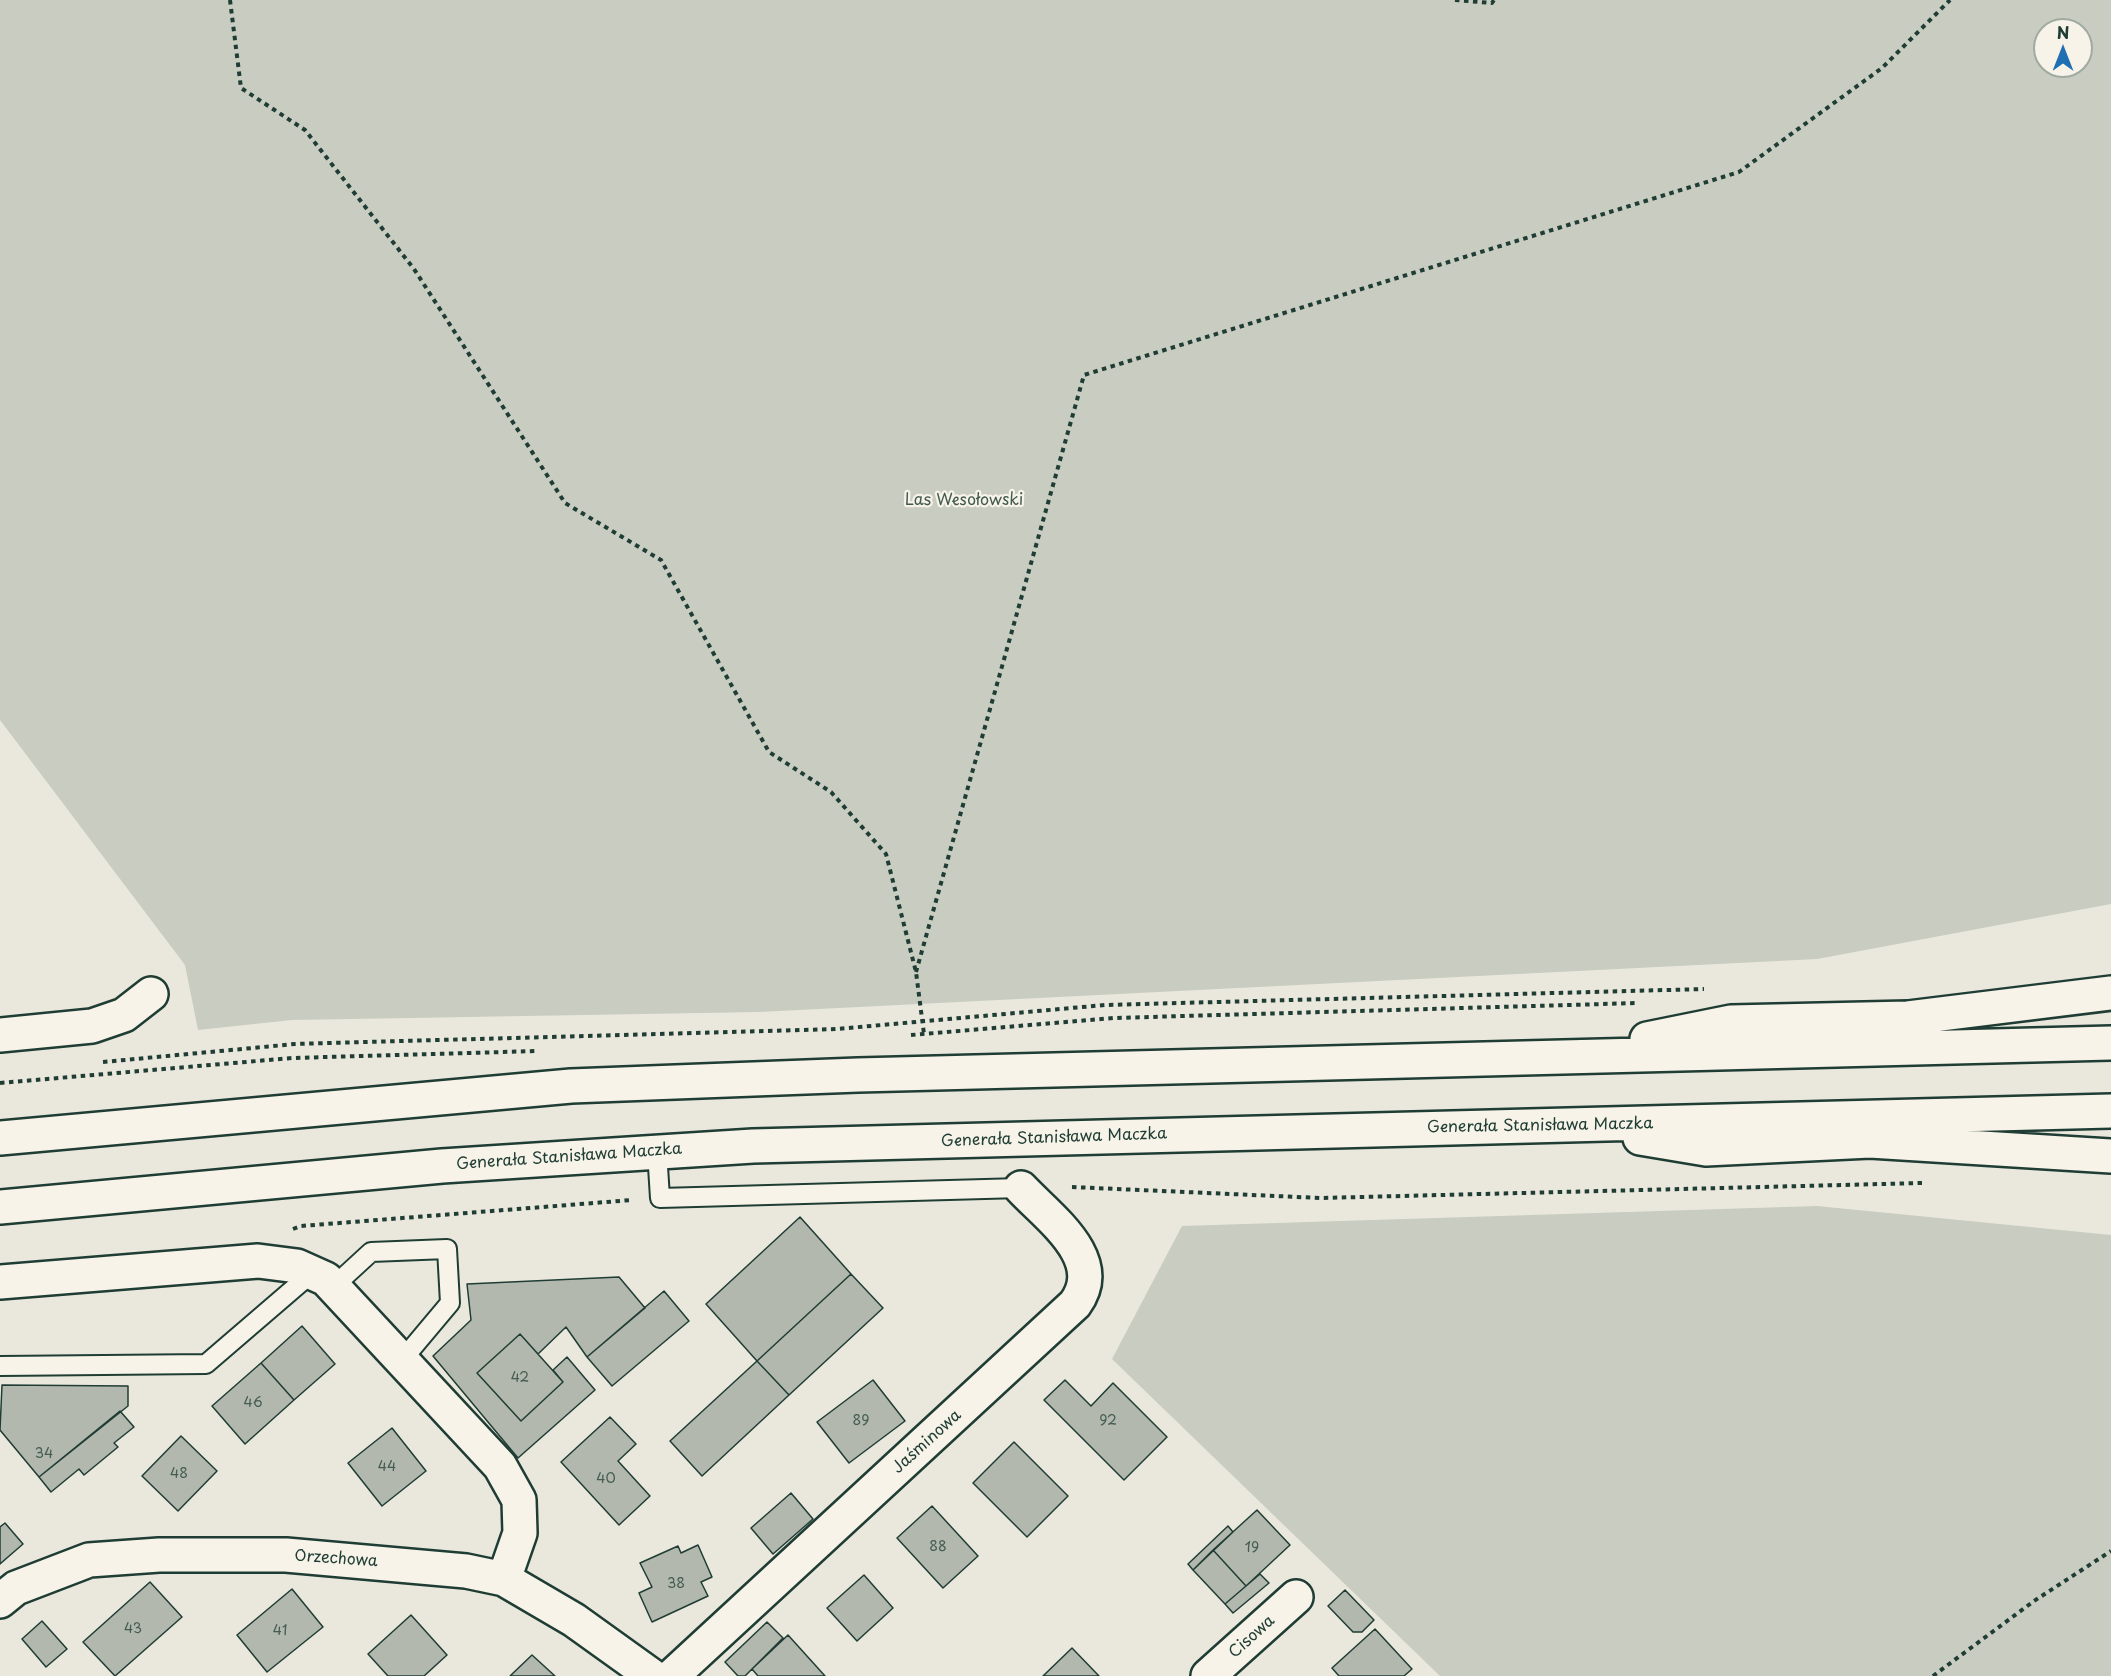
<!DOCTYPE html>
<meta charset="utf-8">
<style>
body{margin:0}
#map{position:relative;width:2111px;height:1676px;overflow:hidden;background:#eae8dd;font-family:"Playpen Sans",sans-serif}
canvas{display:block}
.north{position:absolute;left:2033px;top:18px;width:60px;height:60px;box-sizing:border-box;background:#f7f3e8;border:2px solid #a1aaa0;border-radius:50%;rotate:0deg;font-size:16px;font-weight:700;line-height:24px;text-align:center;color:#1f3d34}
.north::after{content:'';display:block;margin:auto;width:21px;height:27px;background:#1f6fb2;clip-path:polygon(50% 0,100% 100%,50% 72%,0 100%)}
</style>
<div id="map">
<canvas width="2111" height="1676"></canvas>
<div class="north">N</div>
</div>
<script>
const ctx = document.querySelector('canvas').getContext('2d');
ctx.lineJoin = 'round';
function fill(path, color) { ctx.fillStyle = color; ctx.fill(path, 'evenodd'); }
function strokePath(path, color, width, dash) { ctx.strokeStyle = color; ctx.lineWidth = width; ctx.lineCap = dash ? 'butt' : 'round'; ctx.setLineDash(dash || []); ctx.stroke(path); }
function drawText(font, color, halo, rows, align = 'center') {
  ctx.font = font + ' "Playpen Sans",sans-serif'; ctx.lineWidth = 4.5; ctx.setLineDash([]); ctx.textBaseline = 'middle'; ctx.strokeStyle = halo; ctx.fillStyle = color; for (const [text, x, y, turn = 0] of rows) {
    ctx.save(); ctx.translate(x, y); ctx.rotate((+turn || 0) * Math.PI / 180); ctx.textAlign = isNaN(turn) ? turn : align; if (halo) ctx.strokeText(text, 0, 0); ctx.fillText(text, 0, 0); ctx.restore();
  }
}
fill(new Path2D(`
 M0,0H2111V904L1817,959L759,1012L292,1020L198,1030L185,965L0,720ZM2045,30H2081V66H2045Z
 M1817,1206L2111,1235V1676H1440L1112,1359L1182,1226Z`), '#c8ccc1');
const building = new Path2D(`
 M800,1217L851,1274L757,1361L706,1304Z
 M851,1274L883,1308L789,1395L757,1361Z
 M619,1277L645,1308L587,1357L566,1327L538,1354L520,1334L477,1373L521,1421L563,1382L553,1370L567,1357L595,1390L518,1458L433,1356L471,1320L467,1284Z
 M664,1291L689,1321L612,1386L587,1357Z
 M302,1326L335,1364L294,1400L261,1363Z
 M520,1334L563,1382L521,1421L477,1373Z
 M757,1361L789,1395L702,1476L670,1441Z
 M261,1363L294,1400L245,1444L212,1406Z
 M873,1380L905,1421L849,1463L817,1422Z
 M1065,1380L1091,1406L1113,1383L1167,1437L1124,1480L1044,1400Z
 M2,1385L128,1386V1406L39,1477L0,1430Z
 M120,1411L134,1427L114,1443L118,1447L84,1475L79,1469L51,1492L39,1477Z
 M610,1417L636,1444L618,1461L650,1496L619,1525L561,1462Z
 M392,1428L426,1471L382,1506L348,1463Z
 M181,1436L217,1471L178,1511L142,1476Z
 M1014,1442L1068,1496L1027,1537L973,1483Z
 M791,1493L813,1519L773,1554L751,1528Z
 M932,1506L978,1556L943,1588L897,1538Z
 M1257,1510L1290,1545L1246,1586L1213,1550Z
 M5,1523L23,1544L0,1564V1527Z
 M1228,1526L1233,1532L1193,1570L1188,1564Z
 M698,1545L712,1577L701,1582L708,1596L652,1622L639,1593L652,1587L640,1563L678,1546L681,1553Z
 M1213,1550L1246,1586L1225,1604L1193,1570Z
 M1260,1574L1269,1583L1233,1613L1225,1604Z
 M864,1575L893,1608L857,1641L827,1608Z
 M150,1582L182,1617L115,1676L83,1642Z
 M292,1589L323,1627L267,1672L237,1635Z
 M1345,1590L1374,1620L1362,1632H1353L1328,1606Z
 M411,1615L447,1655L424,1676H388L368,1654Z
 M42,1621L67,1649L46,1667L22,1639Z
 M767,1622L783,1638L745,1676H738L725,1662Z
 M1375,1629L1412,1669L1404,1676H1339L1332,1668Z
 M788,1635L825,1676H758L752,1669Z
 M1072,1648L1099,1676H1043Z
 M532,1655L555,1676H510Z`);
fill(building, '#b2b8ae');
strokePath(building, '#1f3d34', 1.5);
const service = new Path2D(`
 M657,1151L660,1198L1021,1188
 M334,1286L371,1252L447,1249L450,1303L403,1359
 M0,1366L206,1364L313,1272`);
const minor = new Path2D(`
 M0,1035L92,1026L124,1015L151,994
 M0,1282L258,1261L297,1266L326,1279L500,1466L519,1500L520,1533L504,1579
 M0,1601L16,1588L89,1560L159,1555H286L466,1571L504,1579L574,1620L652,1676
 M672,1676L1075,1304C1108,1259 1049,1218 1021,1188
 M1208,1676L1296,1597`);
const trunk = new Path2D(`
 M1647,1039L1731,1022L1908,1018L2111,993
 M0,1138L571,1086L858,1075L2111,1043
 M1640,1138L1706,1149L1870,1141L2111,1156
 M0,1207L442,1166L753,1146L2111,1111`);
strokePath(service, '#1f3d34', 22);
strokePath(minor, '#1f3d34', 38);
strokePath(trunk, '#1f3d34', 38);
strokePath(new Path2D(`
 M230,0L241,88L305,130L414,269L565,503L661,560L769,752L831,792L886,854L916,972L924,1034
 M1455,0L1492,3L1494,0
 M916,972L1084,375L1739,172L1882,68L1950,0
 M911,1035L1114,1018L1638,1003
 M103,1062L295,1044L837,1029L1105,1005L1704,989
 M0,1083L292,1058L538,1051
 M1072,1187L1321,1198L1922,1183
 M293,1229L301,1226L632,1200
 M1933,1676L2034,1601L2111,1551`), '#1f3d34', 4, [4.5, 4.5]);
strokePath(service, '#f7f3e8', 18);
strokePath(minor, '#f7f3e8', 33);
strokePath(trunk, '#f7f3e8', 33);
drawText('14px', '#445c52', null, [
 ["42",520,1378],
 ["46",253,1403],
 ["89",861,1421],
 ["92",1108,1421],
 ["34",44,1454],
 ["44",387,1467],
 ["48",179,1474],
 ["40",606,1479],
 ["88",938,1547],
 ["19",1252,1548],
 ["38",676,1584],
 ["43",133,1629],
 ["41",280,1631]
]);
drawText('16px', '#415a50', '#f7f3e8', [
 ["Las Wesołowski",964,501]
]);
drawText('16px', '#1f3d34', '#f7f3e8', [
 ["Generała Stanisława Maczka",1540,1126,-1],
 ["Generała Stanisława Maczka",1054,1138,-2],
 ["Generała Stanisława Maczka",569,1157,-4],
 ["Jaśminowa",927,1442,-42],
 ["Orzechowa",336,1559,4],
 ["Cisowa",1252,1637,-42]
]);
</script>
